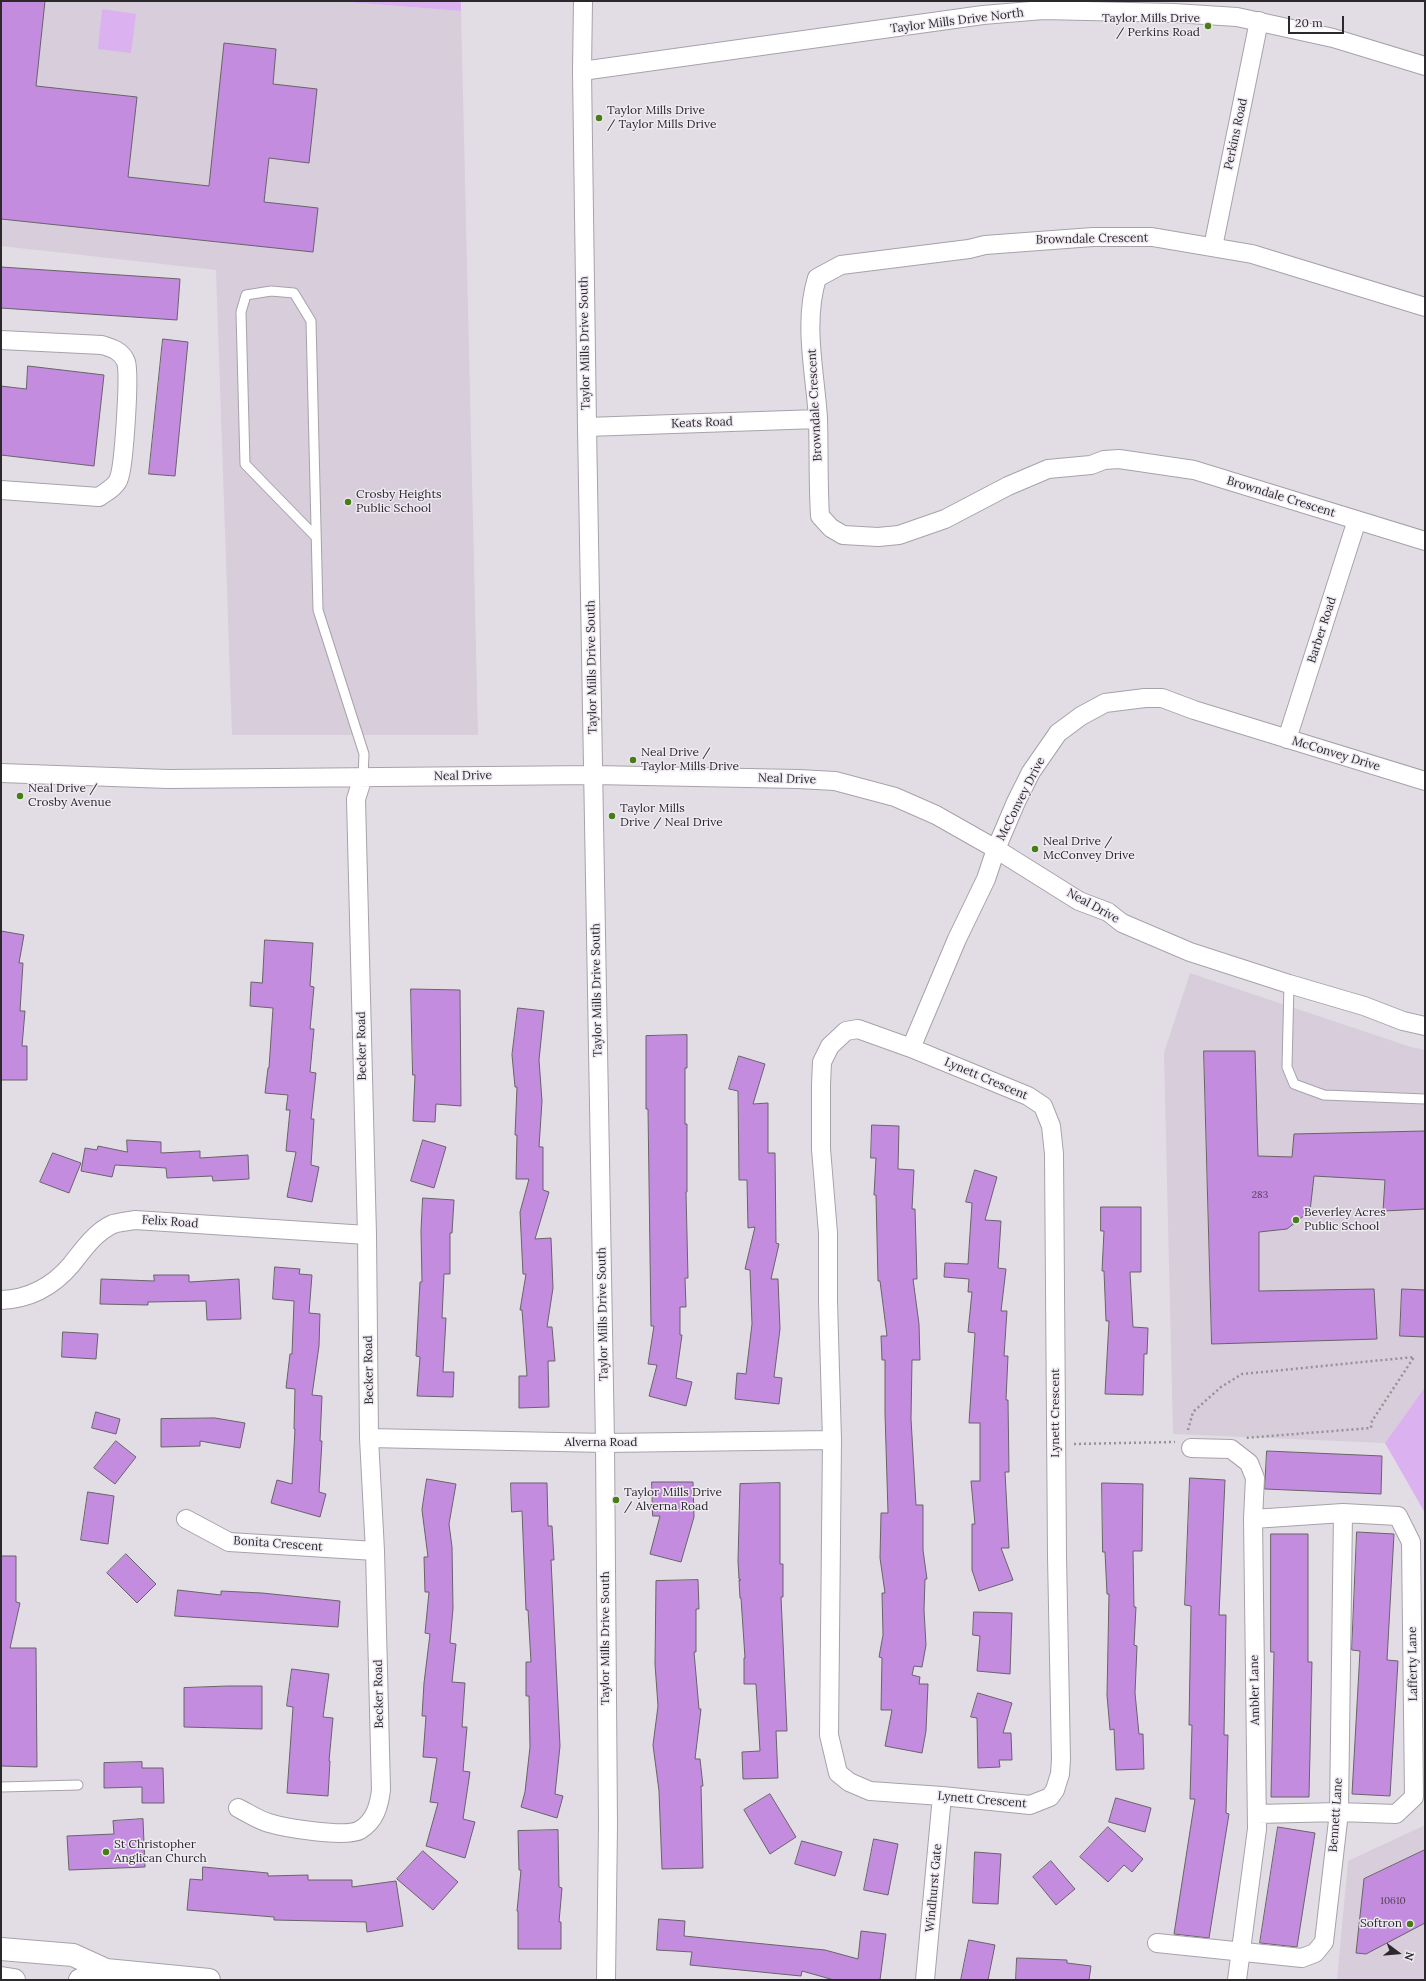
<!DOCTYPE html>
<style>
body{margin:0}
#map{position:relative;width:1426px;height:1981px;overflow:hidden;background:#e2dde5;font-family:Lora,serif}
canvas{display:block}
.frame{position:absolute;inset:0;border:2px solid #2b292c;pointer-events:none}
.north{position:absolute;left:1378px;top:1933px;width:40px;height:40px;-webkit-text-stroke:3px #efeaf2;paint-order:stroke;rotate:106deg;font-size:11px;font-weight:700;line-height:16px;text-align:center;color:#2b292c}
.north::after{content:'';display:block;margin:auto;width:14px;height:18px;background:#2b292c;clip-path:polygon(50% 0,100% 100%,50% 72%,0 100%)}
.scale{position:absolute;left:1288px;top:16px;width:56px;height:18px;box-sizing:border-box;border:2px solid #2b292c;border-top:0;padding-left:5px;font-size:12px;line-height:14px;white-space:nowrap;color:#2b292c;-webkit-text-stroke:3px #efeaf2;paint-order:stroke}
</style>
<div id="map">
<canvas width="1426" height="1981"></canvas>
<div class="frame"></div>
<div class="north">N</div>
<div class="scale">20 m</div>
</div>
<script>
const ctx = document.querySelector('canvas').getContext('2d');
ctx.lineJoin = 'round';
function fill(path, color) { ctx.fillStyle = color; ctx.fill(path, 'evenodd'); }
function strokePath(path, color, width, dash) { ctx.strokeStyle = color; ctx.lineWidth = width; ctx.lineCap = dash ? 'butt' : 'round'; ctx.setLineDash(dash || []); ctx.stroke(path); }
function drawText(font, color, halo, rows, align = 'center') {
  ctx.font = font + ' Lora,serif'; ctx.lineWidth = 3; ctx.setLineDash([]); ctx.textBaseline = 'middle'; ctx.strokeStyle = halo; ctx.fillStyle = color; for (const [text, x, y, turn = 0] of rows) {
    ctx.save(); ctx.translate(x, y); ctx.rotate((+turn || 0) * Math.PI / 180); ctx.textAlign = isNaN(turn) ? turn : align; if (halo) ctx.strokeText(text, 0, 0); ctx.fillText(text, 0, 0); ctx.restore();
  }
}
fill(new Path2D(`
 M1,1H334L461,11L478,735H232L216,270L1,246Z
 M1190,973L1411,1047L1425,1050V1387L1385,1443L1173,1434L1164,1053Z
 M1425,1825V1980H1337L1348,1861Z`), '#d7cddb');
fill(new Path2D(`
 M334,1H461V11Z
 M102,9L136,14L131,53L98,49Z
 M1425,1387V1513L1385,1443Z`), '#dbb1ef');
const building = new Path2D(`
 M1,1H45L36,86L137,97L128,177L209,186L224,43L276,49L273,84L317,89L309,163L269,158L264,202L318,208L313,252L1,219Z
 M1,267L180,279L177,320L1,308Z
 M163,339L188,342L175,476L149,474Z
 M28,366L104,375L94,466L1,455V386L26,389Z
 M1,931L24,935L19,963H23L20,1011H25L22,1046H27V1080H1Z
 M265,940L313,943L310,986L314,987L310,1029H314L310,1072L316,1073L311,1119H314L311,1165L319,1167L312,1202L287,1197L296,1152L286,1151L290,1110H286L288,1095L265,1093L268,1068H269L273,1008L250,1006L251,982L262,983Z
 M411,989L460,990L461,1106L436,1104L435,1122L413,1121L415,1075H413Z
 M518,1008L544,1011L539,1060L542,1101L539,1147H543V1190L549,1192L535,1239L551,1238L553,1288L547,1327H552L555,1361H548L549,1407L519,1408V1376H527L522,1310H520L526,1274H523L520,1212L529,1179H516L517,1135H515L517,1087H515L512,1055Z
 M687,1035V1068H685V1124H687V1192H686L688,1278H685L686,1307H680V1335H682L676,1378L692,1382L686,1406L649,1396L657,1365L648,1364L654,1326H651L648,1109H646V1036Z
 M1204,1051H1255L1258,1156L1292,1157L1294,1134L1425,1131V1209L1383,1211L1385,1180L1314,1176L1310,1211L1287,1229L1259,1232V1291L1374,1289L1377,1339L1212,1344Z
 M739,1056L765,1064L753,1104L768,1103V1153H775L776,1243L779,1244L771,1279H778L780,1329L774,1377L782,1378L779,1404L735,1399L737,1373L746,1374L752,1324L750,1270L745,1269L755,1227L748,1228L747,1180H739L738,1091L729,1089Z
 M872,1125L899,1126L898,1169L914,1170L912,1209H915L917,1279H913L919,1324L920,1360H912L911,1419L916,1505H923V1550L927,1579H925L924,1610L926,1645L922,1667L914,1666L912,1675L920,1677L919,1684H928L926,1731L922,1753L885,1746L892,1710H881L882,1658L879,1657L883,1635L882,1593H885L880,1558L881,1513H888L885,1413V1360H882L881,1336H887L880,1281H878L876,1195H874L876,1158H871Z
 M127,1140L161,1142V1153L200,1151V1158L248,1155L249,1179L213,1181L212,1176L167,1178L166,1168L115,1165L112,1177L81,1171L85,1148L97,1150L98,1146L127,1152Z
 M423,1140L446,1147L434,1188L411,1181Z
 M53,1153L81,1163L69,1193L40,1182Z
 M975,1170L997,1177L985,1220L1001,1221L998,1268L1006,1269L1001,1311H1007L1004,1356H1008L1006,1400H1008L1009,1472H1005L1009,1548H1001L1013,1580L979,1591L972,1570V1524H975L971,1481H980V1423H969L975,1333L968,1332L972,1292H968L969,1279L944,1277L945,1263L968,1264L972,1203L966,1202Z
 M423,1198L454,1200L452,1233H450V1274H444L442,1318H446L443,1372H454L453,1397L417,1396L420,1357L416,1356L420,1282H422L421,1231Z
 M1101,1207H1141V1272H1130L1133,1327L1148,1328L1147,1354H1144L1143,1395L1105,1394L1109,1321H1106L1104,1271H1102L1104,1231H1101Z
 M275,1267L300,1269L299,1274L312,1275L309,1313L320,1314L319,1346L312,1395L322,1396L320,1441H322L319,1492L326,1494L320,1517L271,1503L277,1480L292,1484L295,1429H294L295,1389L286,1388L290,1354H292L294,1301L273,1299Z
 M154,1275H189V1282L239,1279L241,1319L207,1320L206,1301L148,1302V1305L100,1304L101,1279L154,1281Z
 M1402,1289L1425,1290V1337L1400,1336Z
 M63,1332L98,1334L96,1359L62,1357Z
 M96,1412L120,1419L116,1434L92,1428Z
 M215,1418L245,1423L240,1448L200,1441V1446L161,1447V1419Z
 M116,1441L136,1457L115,1484L94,1468Z
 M1267,1451L1382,1456L1381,1494L1265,1489Z
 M1190,1478L1225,1480L1219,1615H1226L1224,1735H1228L1226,1813L1229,1814L1209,1938L1174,1934L1195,1799H1190L1192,1725H1189L1191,1606L1185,1605Z
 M427,1479L456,1484L449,1524L452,1547L453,1608L450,1643L456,1644L452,1682L465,1683L462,1727H467L463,1771L470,1772L463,1819L475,1822L465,1858L426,1846L438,1803L430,1802L437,1758L423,1757L426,1716H422L424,1683L430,1634L425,1633L429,1592H425L424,1557H428L422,1510Z
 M652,1482H693L694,1517L681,1562L650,1554L660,1516H653Z
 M511,1483H547L548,1526H552L554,1560H551L560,1746L555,1794L563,1796L557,1818L521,1807L525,1792L530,1747L529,1696H526V1662H531L528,1610H526L522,1511L512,1512Z
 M780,1483V1564H783V1597H781L787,1731H776L778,1778L743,1779L742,1752L760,1751L756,1684H744V1658H745L741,1598H740L739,1580H741L739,1579L738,1561L740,1484Z
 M1102,1483L1143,1484L1142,1551H1133L1134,1607H1136L1134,1645L1137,1646L1135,1693L1139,1734H1143L1144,1769L1116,1770L1114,1729L1110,1730L1107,1695L1109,1594H1107L1105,1552H1103Z
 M88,1492L114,1496L108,1544L81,1540Z
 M1357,1532L1394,1534L1387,1660L1398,1661L1390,1796L1352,1794L1360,1651L1352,1650Z
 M1271,1534H1308V1662H1312L1309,1797H1271L1274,1652H1271Z
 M126,1554L156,1584L137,1603L107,1573Z
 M1,1556H16V1602L20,1603L10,1648H36L37,1767L1,1766Z
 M698,1580L699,1609H696V1652H694L699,1709H701L695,1759H700L703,1786H701L703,1868L662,1869L659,1791L653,1745L658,1706L655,1664L656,1581Z
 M178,1590L221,1595V1591L262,1593L340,1601L338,1627L175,1616Z
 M974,1612L1012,1613L1010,1674L977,1671L980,1636L973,1635Z
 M292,1669L329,1674L323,1717L333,1718L329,1761H330L328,1796L287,1793L293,1707L287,1706Z
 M228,1686H262V1729L184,1727V1688Z
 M978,1693L1012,1703L1003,1733H1011L1012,1760H999L1000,1767L978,1768L977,1718L971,1717Z
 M142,1762V1768H163L164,1803H142V1787L104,1788V1763Z
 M770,1794L796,1837L770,1854L744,1810Z
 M1116,1798L1151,1808L1145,1832L1109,1822Z
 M143,1819L145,1867L69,1870L67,1836L114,1834L113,1821Z
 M1108,1827L1143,1859L1132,1872L1124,1865L1108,1882L1080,1857Z
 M1278,1827L1315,1833L1297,1947L1260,1943Z
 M558,1830L559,1887L562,1888L559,1922H561V1949H518V1911H517L521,1870H519L518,1831Z
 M874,1839L898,1844L888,1895L864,1890Z
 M802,1841L842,1852L835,1876L795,1864Z
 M1425,1850V1923L1366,1954L1356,1953L1364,1879Z
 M423,1851L458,1882L433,1910L397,1879Z
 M975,1852L1001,1854L998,1904L973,1903Z
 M1051,1861L1075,1889L1056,1905L1033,1877Z
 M203,1867L268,1873V1876L308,1875V1880H352V1887L396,1881L403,1926L367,1932L366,1922L274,1920V1917L187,1910L190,1879L202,1880Z
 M659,1919L685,1921L684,1936L825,1950L858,1959L861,1931L886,1934L880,1980H834L802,1971L801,1976L690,1965L692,1952L657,1950Z
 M969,1940L995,1945L988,1980H961Z
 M1017,1958L1067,1960V1963L1091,1966L1089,1980H1016Z`);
fill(building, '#c48cde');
strokePath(building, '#68636a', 1);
const lane = new Path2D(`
 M316,537L245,464L241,312L246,295L271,291L294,293L311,321L318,610L364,754L363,777
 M1289,984L1287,1067L1294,1084L1324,1095L1425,1099
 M1,1787L78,1785`);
const street = new Path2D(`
 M583,1L582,71L587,427L605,1443L608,1825L606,1980
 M582,71L983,15L1043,10L1174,13L1237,17L1333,38L1425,66
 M1213,247L1259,21
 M1425,307L1252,254L1152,237H1093L985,245L969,249L841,265L817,278C803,323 815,372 818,418C819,451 818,483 820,516L831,528L843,535L878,537L899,535L945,519L1008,486L1048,469L1091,465L1104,460L1119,459L1194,470L1425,541
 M1,340L102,345C112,348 122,351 126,362C130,374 124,465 119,478C117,486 106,492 99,497L1,490
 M587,427L818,419
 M1287,739L1357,520
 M1,773L168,779L594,775L798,779L835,781L895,797L936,815L996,849L1079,901L1108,912L1122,923L1190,952L1289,984L1364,1006L1403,1021L1425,1026
 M858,1029L911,1048L1028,1096L1043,1106L1051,1126L1054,1154L1057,1556L1061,1759L1060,1774L1055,1790L1050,1797L1030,1805L942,1796L870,1791L849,1782L838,1773L829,1735L832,1440L828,1301V1233L821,1149V1085L822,1062L830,1046L846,1031Z
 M911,1048L957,939L986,879L996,849L1016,802L1031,772L1058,733L1081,716L1105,703L1145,698H1162L1194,710L1425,781
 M1,1300C29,1299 53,1286 71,1265C83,1250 95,1232 113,1224C120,1222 128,1221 135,1220L367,1235
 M369,1438L605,1443L832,1440
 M1191,1448L1231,1449L1249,1463L1255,1478L1253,1519L1257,1829L1237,1980
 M186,1519L229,1542L375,1551
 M1253,1519L1343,1513L1398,1516L1411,1542L1414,1797L1396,1814L1339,1812L1257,1814
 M238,1808C248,1813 258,1820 269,1823C285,1828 346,1838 360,1830C375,1821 379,1806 381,1790L375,1551L369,1438L367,1235L356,799L363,777
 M1157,1943L1302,1958L1315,1953L1324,1942L1339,1812L1343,1513
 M925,1980L942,1796`);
const secondary = new Path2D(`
 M1,1949L73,1955L106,1970L209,1980
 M1,1978L14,1980
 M80,1980L106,1970`);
strokePath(lane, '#a7a2aa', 11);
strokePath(street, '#a7a2aa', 20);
strokePath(secondary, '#a7a2aa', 24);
strokePath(new Path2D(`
 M1188,1430L1193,1412L1221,1387L1242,1374L1414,1357L1372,1421L1371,1428L1245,1438
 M1074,1444L1175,1442`), '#949197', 2.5, [2, 3]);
strokePath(lane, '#fff', 9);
strokePath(street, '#fff', 18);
strokePath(secondary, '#fff', 22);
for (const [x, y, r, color] of [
 [1208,26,4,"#467e15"],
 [599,118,4,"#467e15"],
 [348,502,4,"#467e15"],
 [633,760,4,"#467e15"],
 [20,796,4,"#467e15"],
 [612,816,4,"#467e15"],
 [1035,849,4,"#467e15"],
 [1296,1220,4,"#467e15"],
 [616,1500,4,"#467e15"],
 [106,1852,4,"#467e15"],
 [1410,1924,4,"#467e15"]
]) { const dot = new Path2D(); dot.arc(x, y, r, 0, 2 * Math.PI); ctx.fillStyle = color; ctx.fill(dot); strokePath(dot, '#efeaf2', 1.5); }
drawText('10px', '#514258', null, [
 ["283",1260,1195],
 ["10610",1393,1901]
]);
drawText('12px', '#2b292c', '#efeaf2', [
 ["Taylor Mills Drive",1200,19,"right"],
 ["/ Perkins Road",1200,33,"right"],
 ["Taylor Mills Drive",607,111],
 ["/ Taylor Mills Drive",607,125],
 ["Crosby Heights",356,495],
 ["Public School",356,509],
 ["Neal Drive /",641,753],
 ["Taylor Mills Drive",641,767],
 ["Neal Drive /",28,789],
 ["Crosby Avenue",28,803],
 ["Taylor Mills",620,809],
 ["Drive / Neal Drive",620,823],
 ["Neal Drive /",1043,842],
 ["McConvey Drive",1043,856],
 ["Beverley Acres",1304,1213],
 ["Public School",1304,1227],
 ["Taylor Mills Drive",624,1493],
 ["/ Alverna Road",624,1507],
 ["St Christopher",114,1845],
 ["Anglican Church",114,1859],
 ["Softron",1402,1924,"right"]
], 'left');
drawText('12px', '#2b292c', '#efeaf2', [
 ["Taylor Mills Drive North",957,21,-7],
 ["Perkins Road",1236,134,-78],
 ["Browndale Crescent",1092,239,-1],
 ["Taylor Mills Drive South",585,343,-91],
 ["Browndale Crescent",815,405,-93],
 ["Keats Road",702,423,-2],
 ["Browndale Crescent",1281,497,17],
 ["Barber Road",1322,630,-72],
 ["Taylor Mills Drive South",592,667,-91],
 ["McConvey Drive",1336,754,17],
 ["Neal Drive",463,776,-1],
 ["Neal Drive",787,779,2],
 ["McConvey Drive",1021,799,-63],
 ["Neal Drive",1093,906,29],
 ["Taylor Mills Drive South",597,990,-91],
 ["Becker Road",362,1046,-91],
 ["Lynett Crescent",986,1079,23],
 ["Felix Road",170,1222,4],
 ["Taylor Mills Drive South",603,1314,-91],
 ["Becker Road",369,1370,-91],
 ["Lynett Crescent",1056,1413,-90],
 ["Alverna Road",601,1443],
 ["Bonita Crescent",278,1544,4],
 ["Taylor Mills Drive South",606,1638,-90],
 ["Lafferty Lane",1413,1664,-91],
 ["Ambler Lane",1255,1690,-91],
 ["Becker Road",379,1694,-91],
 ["Lynett Crescent",982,1800,5],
 ["Bennett Lane",1336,1815,-86],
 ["Windhurst Gate",934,1888,-85]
]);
</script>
